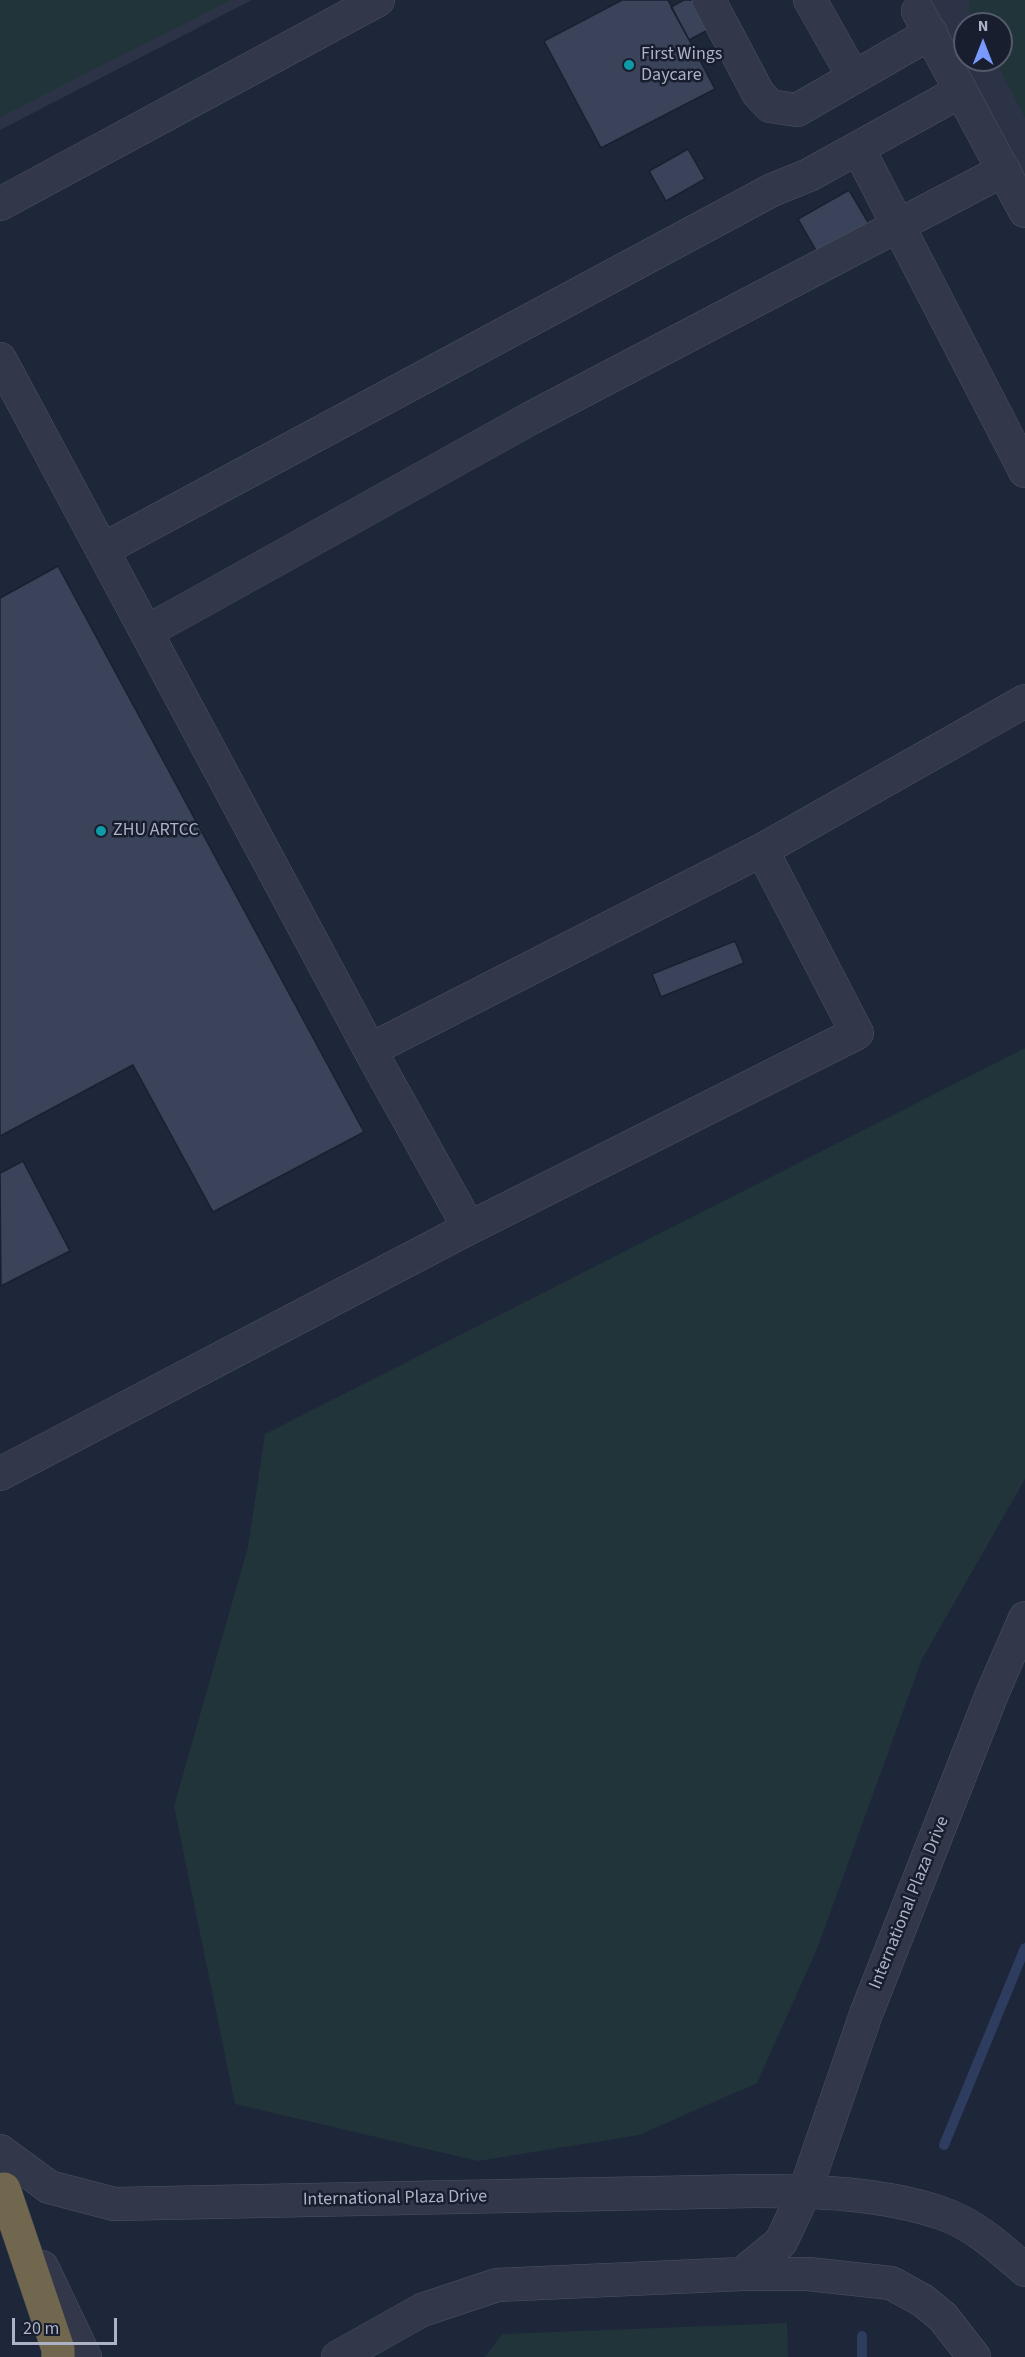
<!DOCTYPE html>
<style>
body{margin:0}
#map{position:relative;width:1025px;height:2357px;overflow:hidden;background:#1e2639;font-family:"Source Sans 3",sans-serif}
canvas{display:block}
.north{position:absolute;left:953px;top:12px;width:60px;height:60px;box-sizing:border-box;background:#181e2e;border:2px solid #535a6b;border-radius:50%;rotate:0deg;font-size:16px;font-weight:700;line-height:24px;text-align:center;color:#acb3c6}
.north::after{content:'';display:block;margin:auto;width:21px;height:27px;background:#789aff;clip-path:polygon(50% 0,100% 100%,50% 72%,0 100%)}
.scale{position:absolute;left:12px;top:2318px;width:105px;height:27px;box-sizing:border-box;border:3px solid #acb3c6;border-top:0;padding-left:8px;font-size:18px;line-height:21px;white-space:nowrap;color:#acb3c6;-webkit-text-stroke:4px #181e2e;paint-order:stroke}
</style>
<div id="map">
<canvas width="1025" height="2357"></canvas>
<div class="north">N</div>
<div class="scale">20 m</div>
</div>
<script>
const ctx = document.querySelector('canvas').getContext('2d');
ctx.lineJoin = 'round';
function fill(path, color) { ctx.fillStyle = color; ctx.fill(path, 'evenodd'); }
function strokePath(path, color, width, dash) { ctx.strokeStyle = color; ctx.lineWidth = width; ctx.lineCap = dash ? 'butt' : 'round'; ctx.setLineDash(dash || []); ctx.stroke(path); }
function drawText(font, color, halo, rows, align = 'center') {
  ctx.font = font + ' "Source Sans 3",sans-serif'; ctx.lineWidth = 5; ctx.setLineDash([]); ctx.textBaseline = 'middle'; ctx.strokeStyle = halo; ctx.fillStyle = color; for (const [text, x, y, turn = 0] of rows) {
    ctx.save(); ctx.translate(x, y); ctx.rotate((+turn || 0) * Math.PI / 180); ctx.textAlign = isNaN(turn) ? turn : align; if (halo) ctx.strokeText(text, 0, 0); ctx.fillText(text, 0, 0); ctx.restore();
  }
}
fill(new Path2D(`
 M0,0H252L0,130Z
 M914,0H1025V210ZM965,24H1001V60H965Z`), '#2c3346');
fill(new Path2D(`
 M0,0H231L0,117Z
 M970,0H1025V118L995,60H1001V24H976L969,12Z
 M1025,1048V1479L922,1659L817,1949L757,2083L639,2135L478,2161L235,2104L174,1806L248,1547L265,1434Z
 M787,2323L788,2357H485L502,2334Z`), '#20343a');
strokePath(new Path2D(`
 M944,2145L1025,1948
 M862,2336V2357`), '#2e3c60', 10);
const building = new Path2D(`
 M622,0H668L715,89L601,148L544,41Z
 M684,0H728L736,15L689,40L671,7Z
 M688,149L705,179L666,201L649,171Z
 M849,190L869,224L818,254L798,219Z
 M58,566L364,1132L213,1212L133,1065L0,1136V598Z
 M735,941L744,963L661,997L652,974Z
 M23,1161L70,1251L1,1286L0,1173Z`);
fill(building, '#3a4359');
strokePath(building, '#192030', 1.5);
const minor = new Path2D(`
 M709,0L758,93L770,106L797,110L931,33
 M810,0L853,76
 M918,11L1025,211
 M858,148L1025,471
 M0,204L378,0
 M0,359L370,1050L469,1228
 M102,550L772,190L809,175L961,91
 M146,632L531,418L1004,170
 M370,1050L762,850L1025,701
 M0,1474L469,1228L857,1033L762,850
 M0,2151L49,2187L114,2204L753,2191C815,2191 882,2193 941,2213C974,2224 1000,2248 1025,2270
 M42,2267L85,2357
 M742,2274L781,2242L805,2191L866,2014L992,1694L1025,1618
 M338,2357L422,2310L497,2285L742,2274H808L891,2283L922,2300L943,2317L974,2357`);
const highway = new Path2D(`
 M4,2189L58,2349V2357`);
strokePath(minor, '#4c5364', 34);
strokePath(highway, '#394051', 34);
strokePath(minor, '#323849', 33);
strokePath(highway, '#70674e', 33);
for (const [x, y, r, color] of [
 [629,65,6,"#0f9aa8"],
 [101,831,6,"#0f9aa8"]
]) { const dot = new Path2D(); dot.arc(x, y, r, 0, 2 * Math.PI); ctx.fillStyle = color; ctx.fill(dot); strokePath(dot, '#181e2e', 2); }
drawText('18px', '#acb3c6', '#181e2e', [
 ["First Wings",641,55],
 ["Daycare",641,76],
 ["ZHU ARTCC",113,831]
], 'left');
drawText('18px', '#acb3c6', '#181e2e', [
 ["International Plaza Drive",910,1903,-68],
 ["International Plaza Drive",395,2199,-1]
]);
</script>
